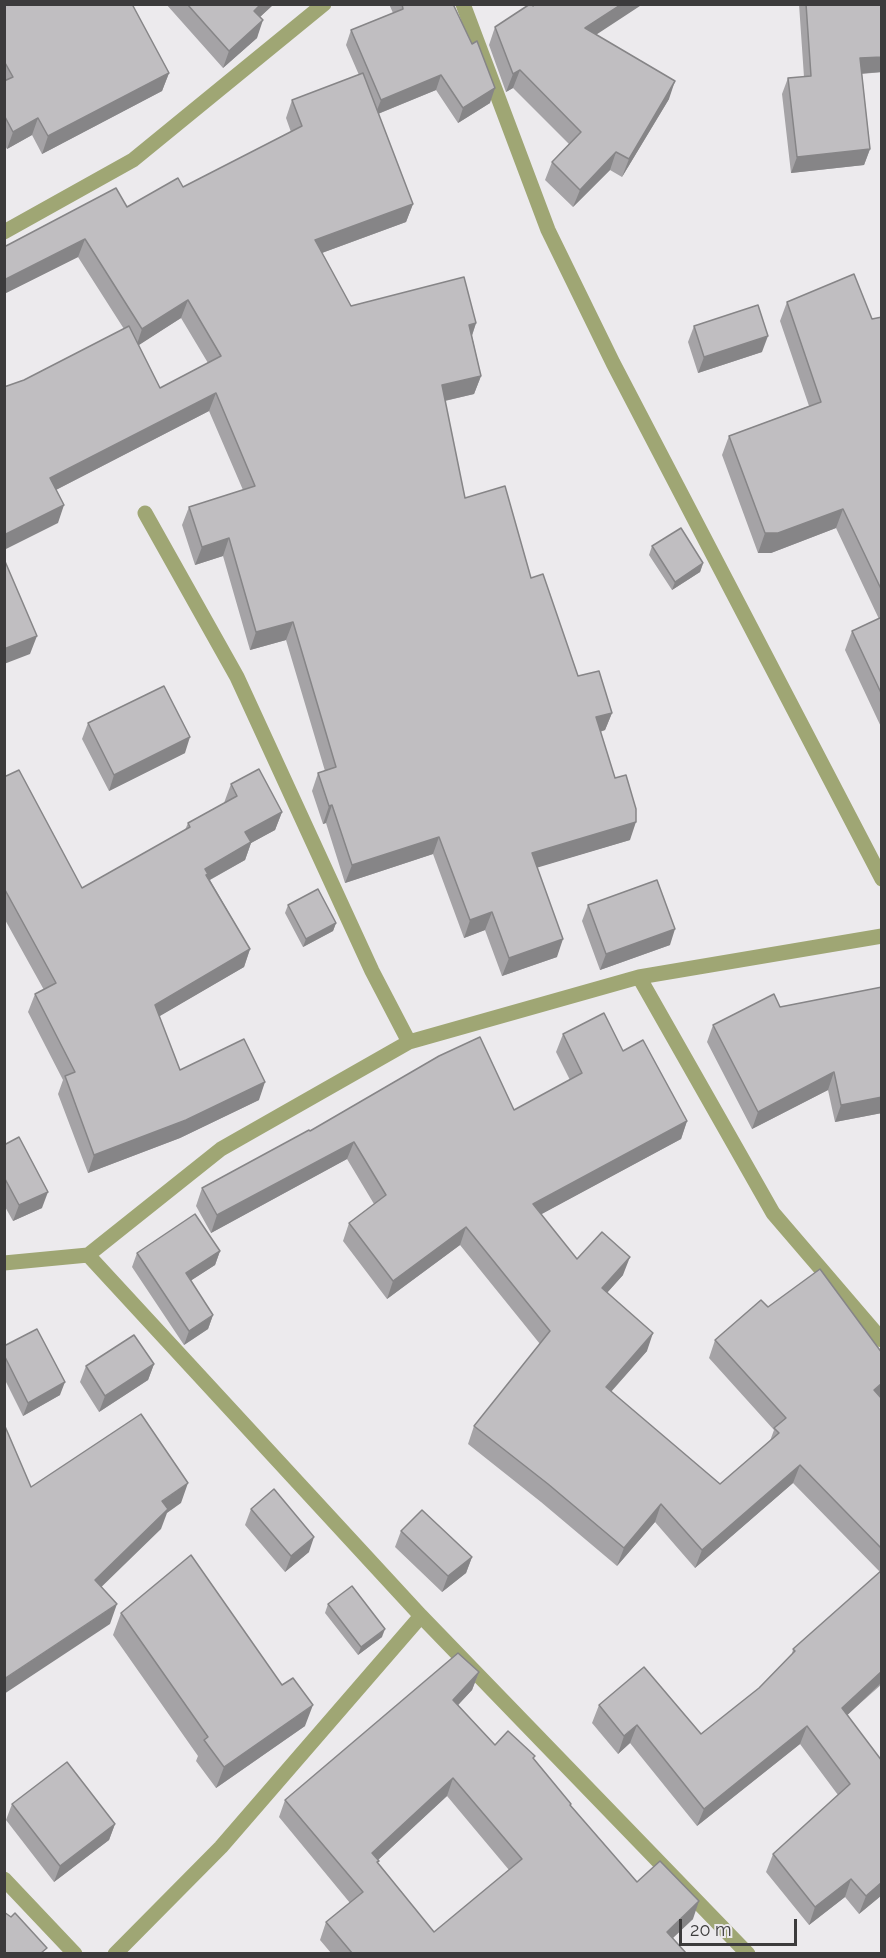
<!DOCTYPE html>
<style>
body{margin:0}
#map{position:relative;width:886px;height:1958px;overflow:hidden;background:#eceaed;font-family:Raleway,sans-serif}
canvas{display:block}
.frame{position:absolute;inset:0;border:6px solid #3c3b3c;pointer-events:none}
.scale{position:absolute;left:679px;top:1919px;width:118px;height:27px;box-sizing:border-box;border:3px solid #3c3b3c;border-top:0;padding-left:8px;font-size:18px;line-height:21px;white-space:nowrap;color:#3c3b3c;-webkit-text-stroke:4px #eceaed;paint-order:stroke}
</style>
<div id="map">
<canvas width="886" height="1958"></canvas>
<div class="frame"></div>
<div class="scale">20 m</div>
</div>
<script>
const ctx = document.querySelector('canvas').getContext('2d');
ctx.lineJoin = 'round';
function strokePath(path, color, width, dash) { ctx.strokeStyle = color; ctx.lineWidth = width; ctx.lineCap = dash ? 'butt' : 'round'; ctx.setLineDash(dash || []); ctx.stroke(path); }
function fill(path, color) { ctx.fillStyle = color; ctx.fill(path, 'evenodd'); }
strokePath(new Path2D(`
 M463,4L548,230L613,363L882,879
 M4,232L133,160L324,4
 M145,513L237,677L372,971L409,1042
 M639,977L773,1213L882,1340
 M88,1255L421,1616L748,1954
 M4,1263L88,1255L221,1149L409,1042L639,977L882,936
 M4,1879L75,1954
 M115,1954L221,1847L421,1616`), '#9fa674', 15);
fill(new Path2D(`
 M4,4L169,73L162,91L42,154L32,135L7,149L4,144Z
 M166,4H274L260,17L257,38L223,68Z
 M389,4H453L490,103L458,123L436,90L378,114L413,204L406,222L322,253L351,306L476,323L472,336L481,376L474,394L445,401L465,498L531,578L578,676L612,713L605,730L600,732L630,840L537,867L557,957L502,976L485,930L464,938L433,854L345,883L326,823L323,824L312,791L318,773L325,771L286,640L250,650L223,556L195,565L182,525L189,507L243,490L209,411L56,490L58,523L24,380L124,329L78,257L4,294L127,207L183,187L291,132L286,118L292,100L359,75L346,45L351,30L393,13ZM181,318L208,363L160,388L138,345Z
 M799,4H882V72L862,74L870,149L864,165L791,173L782,94L788,78L804,77Z
 M533,6L597,35L669,99L622,177L610,170L573,207L545,180L552,162L569,144L513,88L506,92L489,45L495,27Z
 M787,302L872,319L882,317V729L845,650L852,631L879,619L836,528L771,553H758L722,455L729,436L809,406L780,321Z
 M694,326L762,352L698,373L688,342Z
 M652,546L703,564L700,572L672,590L649,555Z
 M88,723L185,753L109,791L82,739Z
 M4,777L82,888L185,830L188,823L224,803L231,784L282,812L275,830L251,843L245,860L210,880L250,949L244,967L159,1016L180,1070L259,1100L180,1138L88,1173L58,1094L63,1080L28,1012L35,994L44,990L4,918Z
 M288,905L336,923L333,931L303,947L285,913Z
 M588,905L670,945L600,970L582,921Z
 M882,987V1113L835,1122L828,1090L752,1129L707,1042L713,1025L780,1007Z
 M563,1034L623,1051L687,1121L681,1139L541,1214L577,1259L623,1275L607,1293L647,1351L611,1392L720,1484L770,1441L774,1430L709,1358L715,1340L768,1307L882,1399V1684L847,1715L882,1761V1895L859,1914L845,1897L809,1925L766,1872L773,1854L838,1795L800,1744L697,1826L630,1743L618,1754L592,1723L599,1705L701,1734L759,1688L792,1654L793,1649L880,1572L793,1483L695,1568L655,1522L617,1566L541,1502L468,1444L474,1426L540,1344L460,1245L387,1299L343,1241L349,1223L374,1204L347,1159L211,1233L196,1206L202,1188L310,1131L514,1110L570,1080L556,1052Z
 M4,1145L42,1208L13,1221L4,1205Z
 M220,1251L215,1265L190,1281L213,1315L208,1329L184,1345L132,1267L137,1253Z
 M4,1346L60,1395L23,1416L4,1378Z
 M154,1364L148,1380L99,1412L80,1382L86,1366Z
 M251,1509L309,1552L285,1572L245,1525Z
 M401,1531L472,1557L466,1573L442,1592L395,1547Z
 M328,1604L382,1637L358,1655L325,1613Z
 M121,1613L305,1726L216,1788L196,1761L198,1756L113,1635Z
 M479,1672L472,1690L458,1705L495,1745L534,1759L571,1804L570,1806L637,1882L693,1919L673,1938L686,1953H331L320,1940L326,1922L350,1903L279,1817L285,1800ZM447,1796L509,1870L434,1932L378,1863V1860Z
 M12,1804L115,1824L109,1840L54,1882L6,1820Z`), '#a5a3a6');
fill(new Path2D(`
 M261,4H274L248,28L254,11Z
 M622,4H643L579,46L585,28Z
 M263,20L257,38L223,68L229,51Z
 M882,57V72L854,74L860,58Z
 M520,70L513,88L506,92L513,74Z
 M169,73L162,91L42,154L48,136Z
 M441,75L436,90L375,115L381,100Z
 M675,81L669,99L622,177L629,159Z
 M495,88L490,103L458,123L463,108Z
 M38,118L32,135L7,149L13,132Z
 M870,149L864,165L791,173L797,157Z
 M616,152L610,170L573,207L580,190Z
 M413,204L406,222L308,258L315,240Z
 M85,239L78,257L4,294V280Z
 M188,300L181,318L136,347L142,329Z
 M476,323L470,341L469,325Z
 M768,336L762,352L698,373L704,357Z
 M481,376L474,394L435,403L442,385Z
 M216,393L209,411L44,496L50,478Z
 M64,505L58,523L4,550V535Z
 M843,509L836,528L771,553H758L765,533Z
 M229,538L223,556L195,565L202,547Z
 M703,563L700,572L672,590L675,582Z
 M293,622L286,640L250,650L256,632Z
 M37,636L30,654L4,664V649Z
 M612,713L605,730L589,735L596,717Z
 M190,737L185,753L109,791L114,775Z
 M332,805L326,823L323,824L329,806Z
 M282,812L275,830L251,843L245,860L204,883L205,869L245,832Z
 M636,822L630,840L526,871L532,853Z
 M439,837L433,854L345,883L352,865Z
 M492,912L485,930L464,938L470,920Z
 M336,923L333,931L303,947L306,939Z
 M675,929L670,945L600,970L606,954Z
 M563,939L557,957L502,976L509,958Z
 M250,949L244,967L148,1023L155,1005Z
 M834,1072L828,1090L752,1129L758,1112Z
 M265,1082L259,1100L180,1138L88,1173L94,1155Z
 M882,1097V1113L835,1122L841,1105Z
 M687,1121L681,1139L527,1222L533,1204Z
 M354,1142L347,1159L211,1233L217,1215Z
 M48,1192L42,1208L13,1221L19,1205Z
 M466,1227L460,1245L387,1299L393,1281Z
 M220,1251L215,1265L181,1287L186,1273Z
 M630,1257L623,1275L595,1306L602,1288Z
 M213,1315L208,1329L184,1345L189,1331Z
 M653,1333L647,1351L599,1405L606,1387Z
 M154,1364L148,1380L99,1412L105,1396Z
 M65,1382L60,1395L23,1416L28,1403Z
 M882,1383V1395L868,1408L874,1390Z
 M800,1465L793,1483L695,1568L702,1550Z
 M188,1483L181,1503L167,1513L161,1529L88,1600L95,1580L162,1501Z
 M661,1504L655,1522L617,1566L624,1548Z
 M314,1537L309,1552L285,1572L291,1556Z
 M472,1557L466,1573L442,1592L448,1576Z
 M117,1604L110,1624L4,1694V1679Z
 M385,1629L382,1637L358,1655L361,1647Z
 M882,1671L881,1683L836,1726L842,1708Z
 M479,1672L472,1690L446,1718L453,1700Z
 M313,1705L305,1726L216,1788L224,1767Z
 M637,1725L630,1743L618,1754L624,1736Z
 M807,1726L800,1744L697,1826L704,1809Z
 M453,1778L447,1796L366,1871L372,1853Z
 M115,1824L109,1840L54,1882L60,1866Z
 M851,1879L845,1897L809,1925L815,1907Z
 M882,1882V1895L859,1914L866,1896Z
 M699,1901L693,1919L661,1949L667,1932Z`), '#868587');
const building = new Path2D(`
 M4,4H132L169,73L48,136L38,118L13,132L4,115V81L13,77L4,61Z
 M187,4H261L254,11L263,20L229,51Z
 M402,4H453L472,44L477,41L495,88L463,108L441,75L381,100L351,30L403,9Z
 M530,4H532L533,6L536,4H622L585,28L675,81L629,159L616,152L580,190L552,162L581,132L520,70L513,74L495,27Z
 M806,4H882V57L860,58L870,149L797,157L788,78L811,76Z
 M363,73L413,204L315,240L351,306L464,277L476,323L469,325L481,376L442,385L465,498L505,486L531,578L543,574L578,676L599,671L612,713L596,717L615,778L626,775L636,809V822L532,853L563,939L509,958L492,912L470,920L439,837L352,865L332,805L329,806L318,773L336,767L293,622L256,632L229,538L202,547L189,507L255,486L216,393L50,478L64,505L4,535V387L24,380L129,326L160,388L221,356L188,300L142,329L85,239L4,280V247L116,188L127,207L178,178L183,187L302,126L292,100Z
 M854,274L872,319L882,317V591L843,509L778,533H765L729,436L821,402L787,302Z
 M758,305L768,336L704,357L694,326Z
 M681,528L703,563L675,582L652,546Z
 M4,559L37,636L4,649Z
 M882,617V695L852,631Z
 M164,686L190,737L114,775L88,723Z
 M259,769L282,812L245,832L251,842L205,869L208,874L206,875L250,949L155,1005L180,1070L244,1039L265,1082L186,1120L94,1155L65,1076L75,1072L35,994L56,983L4,888V777L19,770L82,888L190,827L188,823L237,796L231,784Z
 M657,880L675,929L606,954L588,905Z
 M318,889L336,923L306,939L288,905Z
 M882,987V1097L841,1105L834,1072L758,1112L713,1025L774,994L780,1007Z
 M604,1013L623,1051L643,1040L687,1121L533,1204L577,1259L602,1232L630,1257L602,1288L653,1333L606,1387L720,1484L779,1433L774,1428L786,1418L715,1340L761,1300L768,1307L820,1269L882,1353V1383L874,1390L882,1399V1549L800,1465L702,1550L661,1504L624,1548L548,1484L474,1426L550,1331L466,1227L393,1281L349,1223L386,1195L354,1142L217,1215L202,1188L309,1130L310,1131L439,1056L480,1037L514,1110L582,1073L563,1034Z
 M19,1137L48,1192L19,1205L4,1177V1145Z
 M195,1214L220,1251L186,1273L213,1315L189,1331L137,1253Z
 M37,1329L65,1382L28,1403L4,1355V1346Z
 M134,1335L154,1364L105,1396L86,1366Z
 M141,1414L188,1483L162,1501L168,1509L95,1580L117,1604L4,1679V1424L31,1487Z
 M274,1489L314,1537L291,1556L251,1509Z
 M422,1510L472,1557L448,1576L401,1531Z
 M191,1555L282,1685L293,1678L313,1705L224,1767L204,1740L208,1737L121,1613Z
 M882,1570V1671L842,1708L882,1761V1882L866,1896L851,1879L815,1907L773,1854L850,1784L807,1726L704,1809L637,1725L624,1736L599,1705L644,1667L701,1734L759,1688L795,1651L793,1649Z
 M352,1586L385,1629L361,1647L328,1604Z
 M458,1653L479,1672L453,1700L495,1745L508,1731L535,1756L533,1758L571,1804L570,1805L637,1882L660,1861L699,1901L667,1932L686,1953H352L326,1922L363,1892L285,1800ZM453,1778L522,1859L434,1932L377,1862L379,1861L372,1853Z
 M67,1762L115,1824L60,1866L12,1804Z
 M4,1912L11,1917L15,1913L47,1948L41,1953H4Z`);
fill(building, '#c0bec1');
strokePath(building, '#868587', 1.5);
</script>
